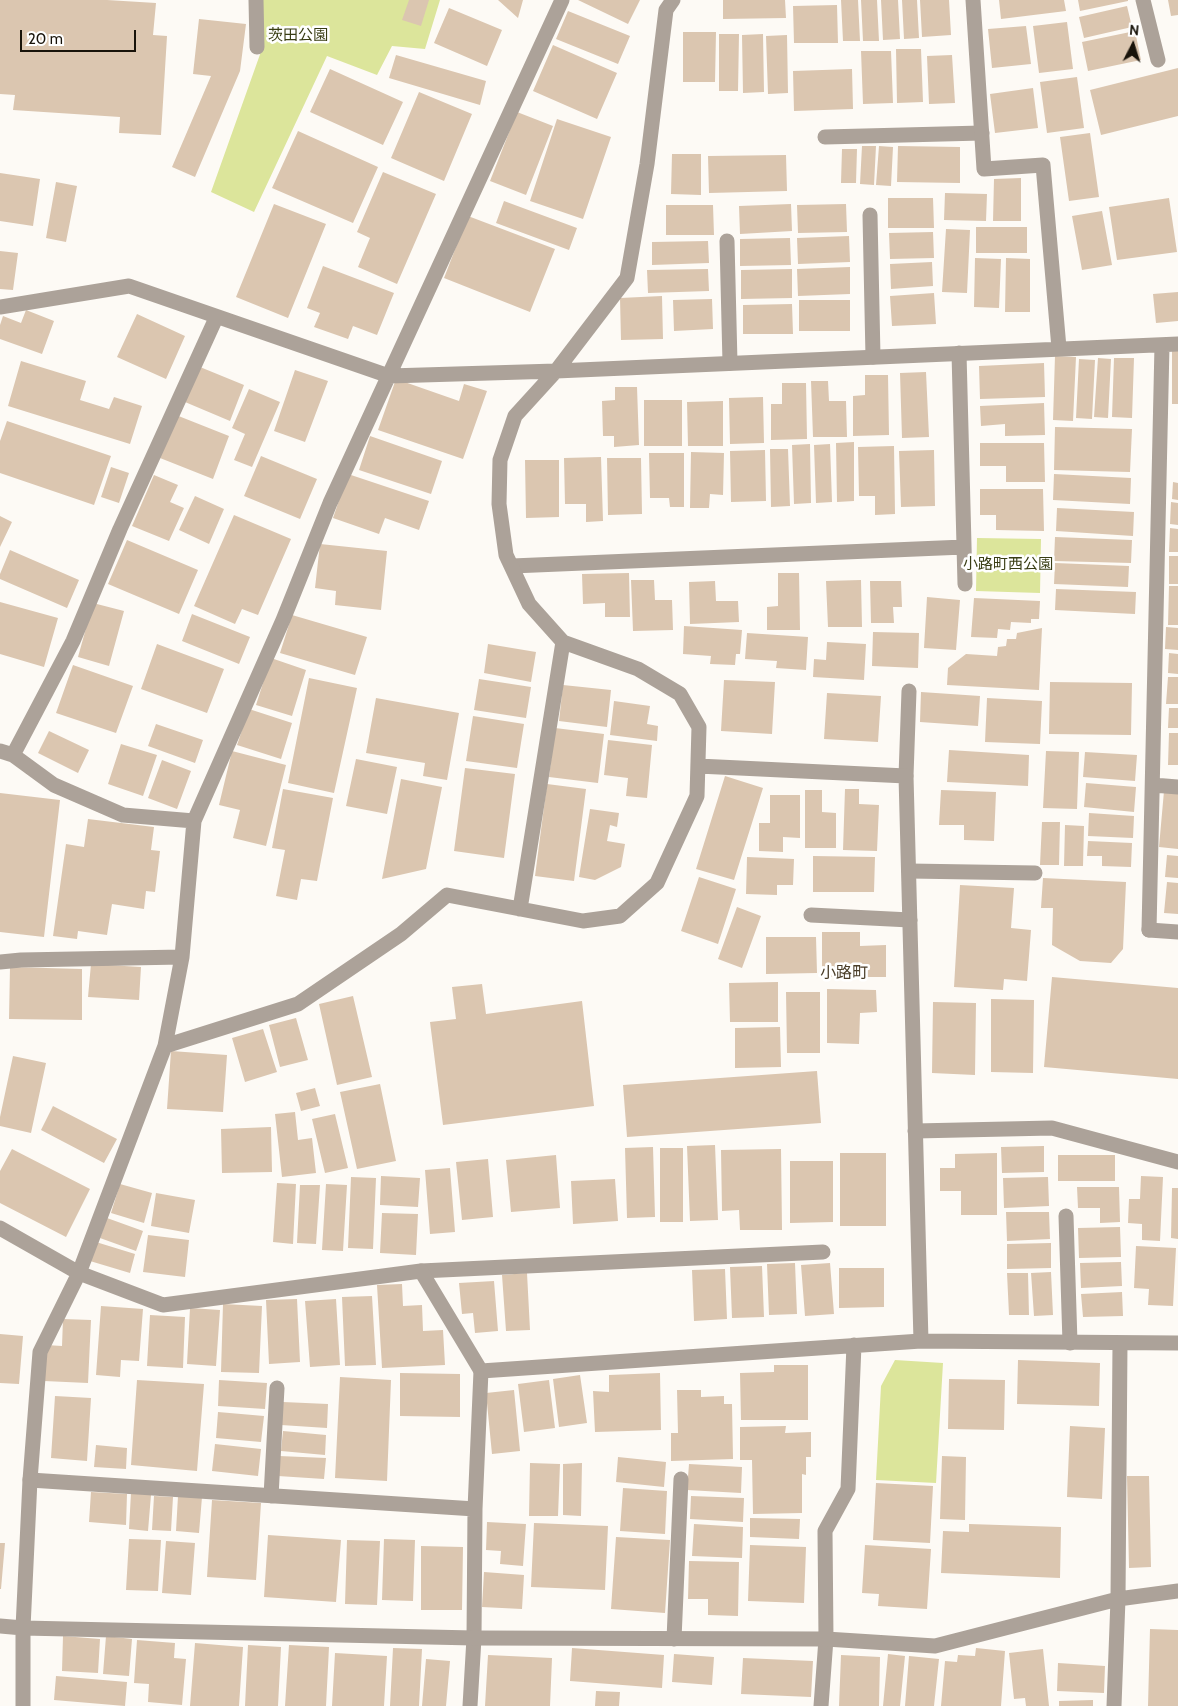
<!DOCTYPE html>
<meta charset="utf-8">
<style>
body{margin:0}
#map{position:relative;width:1178px;height:1706px;overflow:hidden;background:#fdfaf5;font-family:Cabin,sans-serif}
canvas{display:block}
.north{position:absolute;left:1108px;top:20px;width:50px;height:50px;-webkit-text-stroke:4px #fff;paint-order:stroke;rotate:5deg;font-size:14px;font-weight:700;line-height:20px;text-align:center;color:#18130a}
.north::after{content:'';display:block;margin:auto;width:18px;height:22px;background:#18130a;clip-path:polygon(50% 0,100% 100%,50% 72%,0 100%)}
.scale{position:absolute;left:20px;top:30px;width:116px;height:22px;box-sizing:border-box;border:2px solid #18130a;border-top:0;padding-left:6px;font-size:15px;line-height:18px;white-space:nowrap;color:#18130a;-webkit-text-stroke:4px #fff;paint-order:stroke}
</style>
<div id="map">
<canvas width="1178" height="1706"></canvas>
<div class="north">N</div>
<div class="scale">20 m</div>
</div>
<script>
const ctx = document.querySelector('canvas').getContext('2d');
ctx.lineJoin = 'round';
function fill(path, color) { ctx.fillStyle = color; ctx.fill(path, 'evenodd'); }
function strokePath(path, color, width, dash) { ctx.strokeStyle = color; ctx.lineWidth = width; ctx.lineCap = dash ? 'butt' : 'round'; ctx.setLineDash(dash || []); ctx.stroke(path); }
function drawText(font, color, halo, rows, align = 'center') {
  ctx.font = font + ' Cabin,"Noto Sans JP",sans-serif'; ctx.lineWidth = 5; ctx.setLineDash([]); ctx.textBaseline = 'middle'; ctx.strokeStyle = halo; ctx.fillStyle = color; for (const [text, x, y, turn = 0] of rows) {
    ctx.save(); ctx.translate(x, y); ctx.rotate((+turn || 0) * Math.PI / 180); ctx.textAlign = isNaN(turn) ? turn : align; if (halo) ctx.strokeText(text, 0, 0); ctx.fillText(text, 0, 0); ctx.restore();
  }
}
fill(new Path2D(`
 M263,0H440L425,49L392,46L377,75L327,56L254,212L211,192L263,46Z
 M977,538L1041,539L1040,593L976,591Z
 M895,1360L943,1363L936,1483L876,1480L881,1386Z`), '#dce59b');
fill(new Path2D(`
 M0,0H107L156,3L153,35L167,36L161,135L119,133L120,117L13,110L15,95L0,94Z
 M409,0H429L421,26L402,20Z
 M498,0H523L518,18Z
 M578,0H640L628,24Z
 M723,0H785L786,18L723,19Z
 M841,0H858L860,41H843Z
 M861,0H877L879,41H863Z
 M881,0H898L900,39L883,40Z
 M902,0H917L919,38L904,39Z
 M920,0H949L951,35L922,37Z
 M999,0H1064L1066,11L1001,19Z
 M1078,0H1128V1L1080,11Z
 M1168,0H1178V15L1171,16Z
 M837,5L838,43H794L793,6Z
 M1127,6L1132,27L1084,38L1079,17Z
 M449,8L502,30L487,66L434,43Z
 M568,11L630,36L618,64L556,39Z
 M199,19L246,24L240,71L195,177L172,167L211,76L193,74Z
 M1067,22L1073,69L1039,73L1033,26Z
 M1026,26L1031,64L992,68L988,29Z
 M1135,31L1141,60L1088,71L1082,42Z
 M683,32H716L715,82H683Z
 M719,34H739L738,91H719Z
 M763,34L764,92L743,93L742,35Z
 M787,35L788,93L768,94L766,36Z
 M553,45L617,73L597,119L533,91Z
 M896,49H921L923,102L897,103Z
 M861,51H891L893,103L863,104Z
 M396,55L486,81L480,105L389,78Z
 M952,55L955,103L929,104L927,56Z
 M1178,68V116L1101,135L1090,90Z
 M330,69L403,102L383,145L310,112Z
 M852,69L853,109L794,111L793,71Z
 M1077,77L1084,128L1047,133L1040,82Z
 M1033,88L1038,128L995,133L990,94Z
 M419,92L472,114L444,181L391,158Z
 M517,112L553,126L526,195L490,181Z
 M557,119L611,137L583,219L530,201Z
 M298,131L378,167L353,223L272,188Z
 M1090,133L1099,197L1069,201L1060,137Z
 M862,146H876L874,185L860,184Z
 M879,146L893,147L891,186L876,185Z
 M898,146L960,147V183L897,182Z
 M842,149H857L856,183H841Z
 M672,154H701V195L671,194Z
 M786,155L787,191L709,193L708,156Z
 M383,172L436,194L397,284L358,267L370,238L357,232Z
 M0,173L40,179L33,226L0,221Z
 M1021,178V221H993L994,179Z
 M56,182L77,186L66,242L46,238Z
 M945,193L987,194L986,221L944,220Z
 M888,198H933L934,228H888Z
 M1169,198L1177,252L1117,260L1109,207Z
 M504,201L577,228L569,250L496,223Z
 M274,204L326,224L288,318L236,297Z
 M791,204L792,231L740,234L739,206Z
 M846,204L847,232L798,233L797,205Z
 M666,205H713L714,235H666Z
 M1102,211L1112,265L1082,270L1072,216Z
 M468,216L555,249L530,312L444,278Z
 M976,227H1027V253H976Z
 M946,229L970,230L967,293L942,292Z
 M933,232L934,258L890,259L889,233Z
 M849,236L850,262L798,264L797,238Z
 M790,238L791,265L740,266V239Z
 M708,241L709,263L652,265V242Z
 M0,251L18,253L13,290L0,289Z
 M975,258L1001,259L999,308L974,307Z
 M1006,258L1030,259V312H1005Z
 M932,262L933,286L891,289L890,264Z
 M323,266L394,293L377,335L353,326L348,339L314,327L320,313L307,308Z
 M850,267V294L798,296L797,269Z
 M708,269L709,291L648,293L647,270Z
 M792,269V298L741,299V270Z
 M1178,292V321L1156,323L1153,294Z
 M934,293L936,324L892,326L890,296Z
 M662,296L663,339L621,340L620,298Z
 M712,299L713,329L674,331L673,300Z
 M799,300H850V331H799Z
 M792,304L793,334H743V305Z
 M26,310L54,321L42,354L0,339V325L3,316L21,323Z
 M137,314L185,336L166,379L117,357Z
 M1172,351H1178V404H1172Z
 M1055,356L1076,357L1073,421L1053,420Z
 M1098,358L1111,359L1108,418L1094,417Z
 M1114,358H1134L1132,418L1112,417Z
 M1079,359L1095,360L1092,419L1076,418Z
 M21,361L86,381L80,400L109,409L114,397L142,406L130,444L8,406Z
 M1044,363L1045,397L980,399L979,366Z
 M200,367L244,385L230,421L185,402Z
 M295,370L328,381L305,442L274,431Z
 M926,372L929,437L902,438L900,373Z
 M865,375H888L889,435L853,436V396L865,395Z
 M396,379L459,401L464,384L487,391L463,459L378,430Z
 M811,381H828L829,401H846L847,437H813Z
 M782,383H806L807,439L771,440V404H782Z
 M615,387H637L639,445L614,447V436H603L602,401L615,400Z
 M249,389L280,402L252,467L234,460L245,434L232,428Z
 M763,397L764,443L730,444L729,398Z
 M644,400H682V446H644Z
 M723,401V446H688L687,402Z
 M1044,403L1045,435L1005,436V424L981,426L980,406Z
 M176,415L229,436L213,479L160,458Z
 M7,421L111,456L94,505L0,473V441Z
 M1055,427L1132,429L1130,472L1054,470Z
 M370,436L442,461L431,494L359,470Z
 M854,442V501L837,502L836,443Z
 M980,443H1044L1045,482H1006V466H980Z
 M810,444L811,503L794,504L792,445Z
 M830,444L832,502L816,503L814,445Z
 M894,446L895,514L875,515V496H859L858,447Z
 M770,449H788L790,506L771,507Z
 M765,450L766,501L731,502L730,451Z
 M934,450L935,506L901,507L899,451Z
 M691,452L724,453L723,495L710,494L709,508H690Z
 M649,453H684V507H670L669,498H650Z
 M261,456L317,479L300,519L244,496Z
 M601,457L603,521L586,522V504H565L564,458Z
 M607,458H641L642,514L608,515Z
 M525,460H559V517L526,518Z
 M111,467L129,473L119,503L101,497Z
 M348,474L429,501L419,530L385,518L379,534L333,518Z
 M1054,474L1131,478L1130,504L1053,500Z
 M154,475L178,485L170,502L184,508L169,541L132,526Z
 M1173,482L1178,483V500L1172,499Z
 M980,489H1043L1044,531L996,530V515H980Z
 M195,496L224,509L209,544L179,530Z
 M1171,502L1178,503V525L1170,524Z
 M1057,508L1134,512L1133,536L1056,531Z
 M234,515L291,539L258,615L242,609L235,624L194,606Z
 M0,516L12,522L0,547Z
 M1170,528L1178,529V552H1169Z
 M1055,537L1132,540L1131,563L1054,561Z
 M127,540L198,570L179,614L108,584Z
 M320,544L387,551L381,610L335,605L336,591L315,588Z
 M10,550L79,580L67,608L0,579V574Z
 M1169,556H1178V584H1169Z
 M1055,563L1129,566L1128,587L1054,584Z
 M629,573L630,617H605V603L583,604L582,574Z
 M778,573H799L800,630H767V607L778,606Z
 M631,580H654L655,600H672L673,630L633,631Z
 M861,580L862,627H828L826,581Z
 M715,581L716,601H738L739,622L690,624L689,582Z
 M870,581H901L902,607H893L894,623H871Z
 M1169,586H1178V625H1168Z
 M1056,589L1136,592L1135,614L1055,610Z
 M927,597L960,600L956,650L924,648Z
 M974,598L1040,601L1039,619H1031V623L1011,622L1010,630L998,629L997,638L971,637Z
 M0,602L58,618L44,667L0,654Z
 M93,603L124,611L109,666L78,657Z
 M192,614L250,637L239,664L182,641Z
 M292,615L367,637L355,675L280,653Z
 M684,626L742,630L740,654H736L735,665L710,664L711,656L683,654Z
 M1166,627L1178,628V650L1165,649Z
 M1042,628L1039,690L947,685L948,668L966,654L997,656L998,647L1006,646L1007,639H1016L1017,633Z
 M873,632L919,633L918,668L872,666Z
 M747,633L808,637L806,670L776,668L777,661L745,659Z
 M827,642L866,644L864,680L813,677L814,659L826,660Z
 M157,644L224,669L207,713L141,689Z
 M488,644L536,652L531,682L484,673Z
 M1169,653L1178,654V674L1168,673Z
 M271,658L306,670L292,716L256,705Z
 M73,665L133,686L116,733L56,713Z
 M1168,677H1178V704H1166Z
 M309,678L357,688L334,793L288,783Z
 M479,679L531,687L526,718L474,710Z
 M724,680L775,682L772,734L721,731Z
 M1050,682L1132,683L1131,735L1049,734Z
 M563,685L611,690L607,727L559,721Z
 M921,692L980,696L978,726L920,722Z
 M827,693L881,696L878,742L824,739Z
 M376,698L459,713L447,780L423,776L425,763L366,753Z
 M987,698L1042,701L1040,744L985,742Z
 M614,701L650,706L647,724L658,726L657,741L610,735Z
 M1169,708H1178V728H1168Z
 M249,709L292,723L281,759L237,745Z
 M473,716L524,724L517,768L466,761Z
 M156,724L203,740L195,763L148,746Z
 M555,728L604,734L598,783L549,777Z
 M49,731L89,750L78,773L38,753Z
 M1169,733H1178V765H1168Z
 M608,740L652,745L647,798L626,796L628,778L604,775Z
 M121,744L157,755L143,796L108,784Z
 M949,750L1029,755L1028,786L947,782Z
 M232,751L286,765L266,846L233,838L240,810L219,805Z
 M1046,751L1079,752L1077,809L1043,808Z
 M1085,752L1137,755L1135,781L1083,777Z
 M356,759L397,767L387,814L346,806Z
 M162,760L191,771L177,809L148,798Z
 M465,768L515,774L504,858L454,851Z
 M725,776L763,788L734,880L696,869Z
 M401,779L442,787L426,869L382,879Z
 M1086,783L1136,787L1134,812L1084,807Z
 M547,784L586,789L574,881L535,876Z
 M283,789L333,798L317,881L301,879L297,900L276,896L285,850L272,848Z
 M845,789H859V804L879,805L877,851L843,850Z
 M805,790H822V812L836,813V848H805Z
 M941,790L996,792L994,841L964,840V825H939Z
 M1164,791L1178,792V849L1159,847Z
 M0,793L60,800L44,937L0,932Z
 M770,795H800V838L783,837V852L759,851V823H770Z
 M590,809L619,813L617,827L610,825L607,841L625,844L621,867L595,880L579,877Z
 M1089,813L1134,816L1133,838L1088,836Z
 M88,819L154,827L151,850L160,851L155,892L146,891L144,909L112,904L107,935L78,931L77,939L53,936L66,844L84,847Z
 M1042,822H1060L1059,865H1040Z
 M1065,825L1084,826L1083,866H1064Z
 M1088,841L1132,843L1131,867L1102,866V856H1087Z
 M1167,855L1178,856V878L1165,877Z
 M813,856L875,857L874,892H813Z
 M747,857L794,859L793,885H777V895L746,894Z
 M699,877L736,889L718,944L681,931Z
 M1043,878L1126,882L1123,949L1111,963L1080,961L1052,945L1053,908H1041Z
 M1167,882L1178,883V914L1164,913Z
 M960,885L1014,888L1011,928L1031,930L1027,981L1004,979L1003,990L954,987Z
 M737,907L761,916L742,968L718,959Z
 M822,932H860V946L886,945V977H822Z
 M766,937H816L817,973L766,974Z
 M91,964L141,967L139,1000L88,997Z
 M10,967L82,969V1020L9,1019Z
 M1052,977L1178,988V1079L1044,1067Z
 M778,982V1022H730L729,983Z
 M482,984L486,1014L582,1001L594,1106L443,1125L430,1022L456,1019L452,987Z
 M827,989L876,990L877,1012L860,1013L859,1044L827,1043Z
 M786,992H820V1053H787Z
 M353,996L372,1077L337,1085L319,1004Z
 M991,999L1034,1000L1033,1073L991,1072Z
 M933,1002L976,1003L975,1075L932,1073Z
 M296,1018L308,1060L280,1067L269,1025Z
 M780,1027L781,1067L735,1068V1028Z
 M263,1029L277,1072L245,1082L232,1038Z
 M171,1051L227,1055L223,1112L167,1109Z
 M13,1056L46,1063L31,1133L0,1126V1117Z
 M817,1071L821,1123L627,1137L623,1085Z
 M380,1084L396,1161L357,1169L340,1092Z
 M315,1088L320,1106L301,1111L296,1093Z
 M53,1106L117,1139L104,1163L41,1130Z
 M295,1112L298,1140L312,1138L316,1173L282,1177L275,1114Z
 M335,1114L348,1168L325,1173L312,1119Z
 M271,1127L272,1172L222,1173L221,1129Z
 M715,1145L718,1220L690,1221L687,1146Z
 M1044,1146V1172L1002,1173L1001,1147Z
 M653,1147L655,1217L627,1218L625,1148Z
 M660,1148H683V1222H660Z
 M12,1149L90,1189L66,1237L0,1203V1171Z
 M781,1149L782,1230H740L739,1210L722,1211L721,1150Z
 M840,1153H886V1226H840Z
 M997,1153V1215H961V1191H940V1168H955V1154Z
 M556,1155L560,1208L511,1212L506,1160Z
 M1058,1155H1115V1181H1058Z
 M488,1159L493,1217L462,1220L456,1162Z
 M790,1161H833V1222L790,1223Z
 M450,1168L455,1232L430,1234L425,1170Z
 M381,1176L420,1178L418,1207L380,1205Z
 M1141,1176L1163,1177L1160,1241L1142,1240V1224L1128,1223L1129,1199H1140Z
 M351,1177L376,1178L373,1249L348,1248Z
 M1048,1177L1049,1206L1004,1208L1003,1178Z
 M615,1179L618,1221L573,1224L571,1181Z
 M277,1183L296,1184L293,1244L273,1242Z
 M120,1184L152,1193L144,1223L111,1213Z
 M326,1184L347,1185L343,1251L322,1250Z
 M300,1185H320L316,1244L297,1243Z
 M1077,1187H1119L1120,1222L1100,1223V1208H1078Z
 M1172,1188H1178V1239L1171,1238Z
 M156,1193L195,1200L189,1233L151,1226Z
 M1006,1212H1049L1050,1239L1007,1241Z
 M382,1213L418,1214L416,1255L380,1253Z
 M107,1218L143,1231L136,1251L100,1238Z
 M1120,1227L1121,1257L1079,1258L1078,1228Z
 M148,1235L189,1240L185,1277L143,1272Z
 M96,1242L135,1254L130,1273L90,1261Z
 M1051,1243V1268L1007,1269V1244Z
 M1136,1246L1176,1248L1173,1306L1148,1305L1149,1289L1134,1288Z
 M1121,1262L1122,1286L1081,1288L1080,1263Z
 M795,1263L797,1314L769,1315L767,1264Z
 M830,1263L834,1314L805,1316L801,1265Z
 M762,1266L764,1317L732,1318L730,1267Z
 M839,1268H884V1307L839,1308Z
 M725,1269L727,1319L694,1321L692,1270Z
 M1051,1272L1053,1315L1034,1316L1031,1273Z
 M527,1273L530,1330L506,1331L502,1275Z
 M1007,1273H1028L1029,1315H1009Z
 M494,1281L498,1331L475,1333L473,1313L462,1314L459,1283Z
 M402,1284L403,1306L422,1305L423,1331L443,1330L445,1365L382,1368L377,1285Z
 M1122,1292L1123,1316L1083,1317L1081,1294Z
 M372,1296L376,1365L345,1366L342,1297Z
 M297,1299L300,1362L269,1364L266,1300Z
 M336,1299L340,1365L310,1367L305,1301Z
 M223,1304L262,1306L259,1373L221,1372Z
 M101,1306L143,1309L139,1361L121,1360L120,1377L96,1375Z
 M190,1308L220,1310L216,1366L187,1364Z
 M150,1315L185,1317L183,1368L147,1366Z
 M63,1319L91,1320L88,1383L44,1381L46,1345L62,1346Z
 M0,1334L23,1336L19,1384L0,1383Z
 M1018,1360L1100,1363L1099,1406L1017,1404Z
 M774,1365H808V1420H741L740,1373L774,1372Z
 M400,1373L460,1374V1417L400,1416Z
 M660,1373L661,1430L595,1432L593,1391L609,1392V1375Z
 M580,1375L587,1423L559,1427L553,1379Z
 M340,1377L391,1380L387,1481L335,1478Z
 M949,1379L1005,1380L1004,1430L948,1429Z
 M137,1380L204,1384L197,1471L131,1465Z
 M219,1380L267,1383L265,1409L218,1406Z
 M549,1380L555,1428L524,1432L518,1384Z
 M514,1390L520,1451L492,1454L486,1393Z
 M677,1390H701V1397L724,1396V1404H732L733,1459L671,1461V1433H678Z
 M55,1396L91,1398L87,1461L51,1458Z
 M283,1402L328,1404L327,1428L281,1425Z
 M218,1412L264,1416L261,1442L216,1438Z
 M786,1426L785,1433L811,1432V1457H806V1475L802,1474V1513L753,1514L752,1460H740V1427Z
 M1070,1426L1105,1428L1102,1499L1067,1497Z
 M283,1431L326,1435L325,1455L281,1451Z
 M215,1444L261,1449L258,1476L212,1471Z
 M96,1445L127,1448L126,1469L94,1467Z
 M279,1456L326,1458L324,1479L278,1476Z
 M942,1456L966,1457L965,1520L940,1519Z
 M618,1457L666,1462L664,1487L616,1482Z
 M530,1463L560,1464L558,1516H529Z
 M582,1463L581,1516L563,1515V1464Z
 M689,1464L742,1467L741,1493L687,1490Z
 M1127,1476H1149L1151,1567L1129,1568Z
 M876,1483L933,1486L930,1543L873,1540Z
 M623,1488L667,1491L665,1534L620,1531Z
 M91,1492L127,1494L126,1525L89,1522Z
 M131,1493L151,1495L148,1531L129,1529Z
 M154,1496L173,1497L171,1531L152,1530Z
 M178,1496L202,1497L199,1533L176,1531Z
 M691,1496L744,1498L743,1522L690,1519Z
 M212,1500L261,1503L256,1580L207,1577Z
 M750,1518L800,1519L799,1539L750,1537Z
 M487,1522L526,1524L523,1566L500,1564L501,1551L486,1550Z
 M534,1523L608,1526L605,1590L531,1587Z
 M694,1524L743,1527L742,1558L692,1556Z
 M969,1524L1061,1527L1060,1578L941,1573L943,1531L969,1532Z
 M268,1535L341,1540L336,1602L264,1597Z
 M616,1537L670,1540L665,1613L611,1609Z
 M129,1539L161,1540L158,1591L126,1590Z
 M384,1539L415,1540L413,1601L382,1600Z
 M347,1540L380,1541L377,1605L345,1604Z
 M166,1541L195,1543L191,1595L162,1593Z
 M0,1543H5L1,1589H0Z
 M750,1545L806,1547L804,1603L748,1601Z
 M865,1545L931,1549L927,1609L878,1606L879,1594L862,1593Z
 M421,1546L463,1547L462,1610H421Z
 M689,1561L739,1562L738,1616L708,1615V1599H688Z
 M484,1572L524,1575L522,1609L482,1607Z
 M1150,1629L1178,1630V1706H1148Z
 M63,1636L100,1639L98,1673L62,1671Z
 M106,1636L132,1639L129,1676L103,1674Z
 M137,1640L175,1643L174,1658L186,1659L182,1705L148,1702L149,1684L134,1683Z
 M195,1643L243,1647L239,1706H190Z
 M248,1645L281,1647L278,1706H245Z
 M289,1645L329,1647L326,1706H285Z
 M393,1648L422,1649L419,1706H390Z
 M572,1648L664,1655L662,1688L570,1681Z
 M976,1648L1005,1651L1001,1706H941L945,1661L957,1662L958,1655L975,1656Z
 M1043,1649L1049,1706H1026L1025,1698L1014,1699L1009,1653Z
 M335,1653L387,1656L384,1706H332Z
 M674,1654L714,1657L712,1685L672,1682Z
 M888,1654L905,1656L900,1706H883Z
 M488,1655L552,1658L550,1706H485Z
 M841,1655L880,1657L879,1706H839Z
 M909,1656L939,1659L934,1706H905Z
 M743,1658L813,1661L811,1697L741,1694Z
 M426,1659L450,1661L446,1706H422Z
 M1058,1663L1105,1666L1104,1693L1057,1691Z
 M56,1676L127,1682L125,1706L54,1700Z
 M596,1691L620,1692L619,1706H595Z
 M1093,1700V1706H1059V1701Z`), '#dbc6b0');
strokePath(new Path2D(`
 M256,0L257,47
 M825,137L982,133
 M870,215L873,357
 M727,241L730,363
 M959,353L965,584
 M512,566L964,547
 M906,776L909,691
 M909,871L1035,873
 M811,915L910,920
 M1149,930L1178,932
 M915,1131L1052,1128L1178,1162
 M1066,1216L1070,1343
 M421,1271L823,1252
 M30,1480L475,1509
 M271,1496L277,1388
 M674,1639L681,1479
 M470,1706L474,1638L475,1509L481,1371
 M821,1706L826,1639`), '#aca299', 15);
strokePath(new Path2D(`
 M973,0L984,169L1043,165L1059,348
 M1143,0L1158,60
 M0,307L129,286L389,376L556,371L1178,344
 M0,751L13,755L73,641L120,529L216,318
 M13,755L54,785L123,815L194,821
 M698,766L906,776L921,1341
 M1153,785L1178,787
 M520,909L563,642
 M1149,930L1162,345
 M0,962L21,960L182,957
 M165,1046L298,1004L401,934L447,895L583,921L620,916L657,883L697,796L699,727L680,694L638,669L563,642L529,604L506,555L499,504L500,460L515,416L556,371L627,278L647,164L666,10L673,0
 M0,1228L79,1273L163,1305L421,1271L481,1371L921,1341L1178,1343
 M0,1626L23,1628L474,1638L826,1639L935,1646L1118,1599L1178,1591
 M826,1639L825,1531L848,1489L854,1345
 M23,1706V1628L30,1480L40,1352L79,1273L165,1046L182,957L194,821L283,620L330,503L562,0
 M1114,1706L1118,1599L1120,1343`), '#aca299', 15);
drawText('15px', '#393d14', '#fff', [
 ["茨田公園",298,36],
 ["小路町西公園",1008,565]
]);
drawText('16px', '#4a3d28', '#fff', [
 ["小路町",844,973]
]);
</script>
